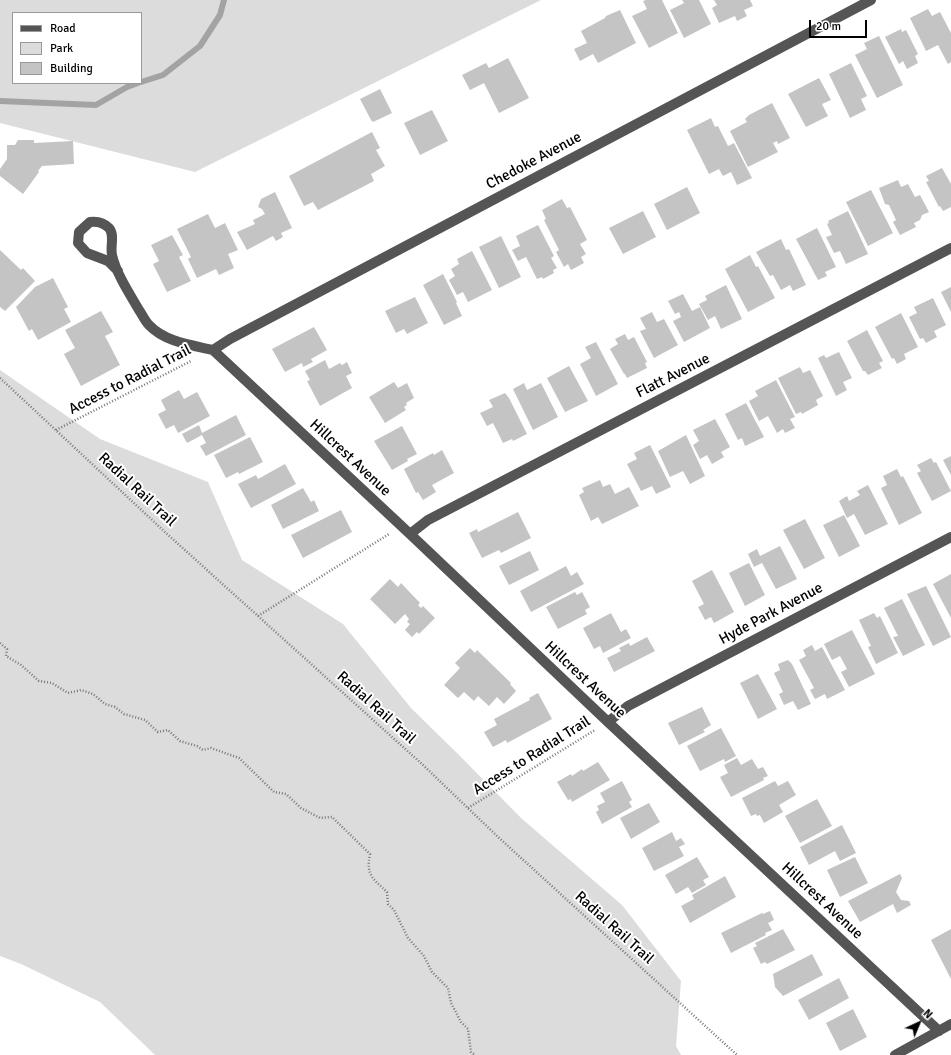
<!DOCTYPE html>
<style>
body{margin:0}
#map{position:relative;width:951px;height:1055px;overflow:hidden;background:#fff;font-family:Signika,sans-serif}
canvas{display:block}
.legend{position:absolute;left:12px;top:12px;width:130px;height:72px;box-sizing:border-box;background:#fff;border:1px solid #999;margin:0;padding:5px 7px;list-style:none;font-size:12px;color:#000}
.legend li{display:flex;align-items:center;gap:8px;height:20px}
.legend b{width:20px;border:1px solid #999}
.north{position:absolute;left:899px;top:1003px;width:40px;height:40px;-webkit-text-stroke:3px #fff;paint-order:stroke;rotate:44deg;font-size:11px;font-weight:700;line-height:16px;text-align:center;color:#000}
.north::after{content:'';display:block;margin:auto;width:14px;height:18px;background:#000;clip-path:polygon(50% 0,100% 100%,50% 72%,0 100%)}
.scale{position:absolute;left:809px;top:20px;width:58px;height:18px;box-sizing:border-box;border:2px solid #000;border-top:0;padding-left:5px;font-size:12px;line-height:14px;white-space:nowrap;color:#000;-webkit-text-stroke:3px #fff;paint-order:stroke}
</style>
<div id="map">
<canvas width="951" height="1055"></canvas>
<ul class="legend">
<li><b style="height:5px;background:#555"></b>Road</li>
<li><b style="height:11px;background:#dcdcdc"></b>Park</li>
<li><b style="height:11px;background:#c4c4c4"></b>Building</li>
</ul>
<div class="north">N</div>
<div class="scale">20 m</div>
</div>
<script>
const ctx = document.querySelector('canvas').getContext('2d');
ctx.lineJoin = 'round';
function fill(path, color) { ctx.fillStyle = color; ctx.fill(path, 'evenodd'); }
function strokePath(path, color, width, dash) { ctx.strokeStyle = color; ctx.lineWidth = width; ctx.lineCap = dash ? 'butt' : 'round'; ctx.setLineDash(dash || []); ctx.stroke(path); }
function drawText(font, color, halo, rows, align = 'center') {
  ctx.font = font + ' Signika,sans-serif'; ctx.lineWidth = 4; ctx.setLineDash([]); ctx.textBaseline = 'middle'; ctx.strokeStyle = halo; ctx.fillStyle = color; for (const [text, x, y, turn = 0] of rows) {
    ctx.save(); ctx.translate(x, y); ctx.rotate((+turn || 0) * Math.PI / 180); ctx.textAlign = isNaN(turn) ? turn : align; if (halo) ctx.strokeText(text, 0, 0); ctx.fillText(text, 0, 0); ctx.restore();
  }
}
fill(new Path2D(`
 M0,0H541L195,172L0,123ZM13,13H141V83H13Z
 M0,370L100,439L208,482L242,560L343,624L411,708L460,756L521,818L622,905L681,981L676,1046L681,1055H155L100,1002L21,964L0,956Z`), '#dcdcdc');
strokePath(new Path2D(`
 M141,82L163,75L200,46L220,15L224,0
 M0,101L96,105L127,87L138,83`), '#a3a3a3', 6);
fill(new Path2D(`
 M646,0H662L678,33L649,48L632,16L647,9L643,1Z
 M682,0H699L711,24L684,38L670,10L684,3Z
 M714,0H750L753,6L744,10L747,16L737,21L735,16L719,23L712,8L717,5Z
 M928,9L932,16L940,12L951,33V62L948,64L938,45L926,51L910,18Z
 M620,10L636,43L598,63L593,54L580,61L574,49L587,43L581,31L605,18L606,16Z
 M901,29L902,32L906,30L918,54L915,56L918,63L907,69L903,61L899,64L885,37Z
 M879,36L903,85L877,98L855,55L867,49L864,43Z
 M508,58L529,98L499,113L484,83L470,90L462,75L486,63L489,68Z
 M851,63L867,96L861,99L866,110L850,118L829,74Z
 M819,78L831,100L822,104L828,116L806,127L788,94Z
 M380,89L392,113L373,122L371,120L360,99Z
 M772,103L790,138L778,144L777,141L773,143L778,152L748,167L730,131L747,122L745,119L749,115Z
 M432,110L448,141L420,155L404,123Z
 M711,118L715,127L718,126L728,146L734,143L752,178L737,185L731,172L723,176L719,169L709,174L687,130Z
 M372,132L380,148L376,150L385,166L371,174L374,181L318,210L313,202L304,206L289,176Z
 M18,140H34V143L73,141L74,164L42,166L38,171L39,172L23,194L0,176V169L7,159V145H15Z
 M942,168L951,184V207L943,211L940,206L939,207L926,182L929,181L926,176Z
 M898,180L901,187L908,184L915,197L920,195L929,212L922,215L920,220L914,223L916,227L900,235L893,222L896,220L889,205L885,204L879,188Z
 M687,187L700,213L667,230L654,204Z
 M871,190L893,233L868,246L846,202Z
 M275,192L292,228L281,233L283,237L276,241L273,236L247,250L237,232L255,224L253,220L265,214L262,209L258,207L261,199Z
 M562,199L567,208L570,207L587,240L580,244L586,254L581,257L584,263L571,270L568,264L564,267L556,252L559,250L544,220L546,219L542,210Z
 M643,211L656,237L623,254L609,228Z
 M848,211L868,254L846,264L840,251L834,253L826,237L832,235L827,224L829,223L828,221Z
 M208,214L215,228L225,223L238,250L228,254L234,268L219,275L216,269L197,278L188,259L191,257L177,229Z
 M538,225L554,256L551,258L557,268L553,270L554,273L543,279L542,277L537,279L526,257L518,261L512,250L520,246L516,236Z
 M817,228L836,267L825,272L827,276L818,280L796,239Z
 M172,235L183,255L179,257L191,281L167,292L153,264L159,261L151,245Z
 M501,236L521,277L499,288L479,247Z
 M781,239L786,250L789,249L806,285L793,291L790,285L781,290L773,275L770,276L756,252Z
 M0,250L21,270L23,268L35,281L5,311L0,307Z
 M472,251L492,290L468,302L463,292L457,295L449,280L455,276L451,269L459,264L457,259Z
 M750,255L756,267L758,266L775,298L748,312L725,269Z
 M443,274L457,302L456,303L462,316L444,325L423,285Z
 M53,278L68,307L64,309L71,322L38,340L32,329L29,331L16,307L35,287Z
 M726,285L742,319L721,329L715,316L708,320L699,304L707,300L705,296Z
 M951,287V312L941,292Z
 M683,294L692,311L700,307L710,328L684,342L673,321L681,317L679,312L675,314L668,301Z
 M415,297L428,323L407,334L404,329L396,333L385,311Z
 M933,298L946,325L934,331L937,337L926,343L923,338L920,339L909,317L917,313L914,307Z
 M101,311L113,332L105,336L120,365L81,386L64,354L75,348L65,330Z
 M652,312L657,322L664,319L678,345L654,358L640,331L646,329L640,318Z
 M901,313L918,347L904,354L906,359L897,364L894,358L892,359L875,327Z
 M314,327L327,350L311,359L313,362L303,367L302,363L285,372L272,349Z
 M867,330L883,361L879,363L882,368L868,375L865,371H863L847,341Z
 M625,334L628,340L634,337L647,362L645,363L647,368L627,378L625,374H624L610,349L618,344L615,339Z
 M596,342L618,384L596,396L580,364L591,358L585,347Z
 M839,352L852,378L843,382L847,390L836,396L818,358L824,355L826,358Z
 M325,360L329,369L340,363L342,365L347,362L352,373L346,376L352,388L320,406L307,381L310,380L305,371Z
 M569,366L588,401L565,412L547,378Z
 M800,367L803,373L810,370L823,396L816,400L818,405L802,414L801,412L796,414L778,378Z
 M776,380L795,417L790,419L795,428L785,433L783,429L777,433L768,416L759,421L749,401L758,396L755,391Z
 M394,382L398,388L407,383L414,398L406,403L407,405L404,407L406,410L385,423L369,397Z
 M524,383L527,390L541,383L558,417L533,430L513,389Z
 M179,390L184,399L197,392L210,416L178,433L174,425L166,429L158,414L166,410L161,400Z
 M505,393L509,398L527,434L513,441L512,439L503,443L493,423L487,426L480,413L493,407L489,400Z
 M746,403L764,437L745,446L742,438L738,440L725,414Z
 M236,415L246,435L206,456L200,446L206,443L202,435L187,443L182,434L199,425L202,433Z
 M715,419L730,447L721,452L724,457L712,464L707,455L700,459L693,445L699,441L693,430Z
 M402,426L417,454L407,459L408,461L392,470L374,441Z
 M686,435L705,476L690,484L683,471L670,477L658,451Z
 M250,437L263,462L239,474L238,472L226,478L214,455Z
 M650,445L671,487L656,494L652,486L641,491L627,464L637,459L634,453Z
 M442,450L454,473L432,485L436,492L423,500L418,492L416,493L404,469L433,453L434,455Z
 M951,456V475L943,460Z
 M931,458L934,463L936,462L951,491L932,501L917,473L921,471L917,465Z
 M285,464L296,484L251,508L238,484L256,475L258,479Z
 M897,469L901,477L903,476L922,513L899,525L881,488L887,485L883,476Z
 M600,480L603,487L610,484L615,494L629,487L639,506L602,524L598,517L591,521L579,495L584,492L582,488Z
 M868,485L888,524L865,535L854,514L847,518L839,501L847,496L849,501L860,495L857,491Z
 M303,488L311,502L314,500L319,511L283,529L271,505Z
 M341,510L352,532L303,558L291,535Z
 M518,512L531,538L501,553L499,550L482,558L469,533L477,529L478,532Z
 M844,515L860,546L839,557L823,525Z
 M805,519L825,558L804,569L783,530Z
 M780,546L797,579L776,589L762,563L754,567L748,554L757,549L760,556Z
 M530,551L539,570L509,585L499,566Z
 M749,563L765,595L745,606L729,573Z
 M566,566L571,576L577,572L584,584L531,612L520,591Z
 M712,570L734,612L714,623L711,617L705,620L698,607L704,604L692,581Z
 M951,574V618L933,584Z
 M390,579L398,587L401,583L420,603L418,605L421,608L423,606L435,618L419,634L417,632L412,637L405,630L410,624L407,622L409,619L405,614L395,624L370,599Z
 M926,586L951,637L933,646L907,594Z
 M575,592L577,595L582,592L590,607L585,610L587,614L558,629L546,607Z
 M902,599L925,645L903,656L893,637L898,636L884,608Z
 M611,613L621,632L626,629L631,638L603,653L600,646L594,649L583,628Z
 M874,613L877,618L880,616L898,653L876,664L868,647L871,646L859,620Z
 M852,630L875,674L849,687L841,672L847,669L840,656L832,660L824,644Z
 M647,637L655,651L614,672L607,658L621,651L619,648L629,643L630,646Z
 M812,645L815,651L822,647L845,690L827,699L825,694L815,699L810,690L814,688L799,660L806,656L803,650Z
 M470,648L475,653L477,650L511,683L510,684L516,691L504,704L497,697L489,706L478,696L474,701L464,692L458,698L444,685L460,668L455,663Z
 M788,660L792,664L811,704L798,710L793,701L784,705L779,694L783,692L774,673L780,670L778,664Z
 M758,674L777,709L758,719L740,683Z
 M538,693L552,719L507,743L506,740L493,747L484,732L497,725L494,719L530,700L529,698Z
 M702,707L711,725L703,730L705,732L679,745L668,723Z
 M721,728L736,756L725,762L724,759L700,771L687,746Z
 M737,758L741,765L752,759L758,769L763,767L768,776L763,778L764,780L731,797L720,777L728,773L724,765Z
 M598,762L610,780L572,802L571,799L568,800L557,782L571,774L572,776L582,769L583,771Z
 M622,781L632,800L629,802L632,807L602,824L596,812L599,810L597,806L605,802L600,793Z
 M775,781L778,786L788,781L796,795L779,805L783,812L764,823L760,815L757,816L756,814L751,816L742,798Z
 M817,799L832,826L800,843L785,816Z
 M649,803L660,822L631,839L620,818Z
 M842,825L856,853L840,861L835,851L809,865L800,847Z
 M672,832L676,841L681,838L685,844L679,847L684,856L654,871L642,848Z
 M697,857L709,877L703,880L706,885L692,893L688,887L676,894L665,875Z
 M855,857L868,883L840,897L827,870Z
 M900,874L902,878L896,892L901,900L909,901L911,905L897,913L893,904L860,922L848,901Z
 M725,876L736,897L690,923L681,906L694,899L692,895Z
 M770,911L774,920L768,923L772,930L765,933L766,935L731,953L721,933L762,913L763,914Z
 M783,929L795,950L767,964L765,962L761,964L753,948L757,946L755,943Z
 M951,929V979L931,940Z
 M812,954L823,975L783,996L775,987L773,974Z
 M839,978L849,998L809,1020L798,1000Z
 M853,1009L867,1037L840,1051L826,1023Z`), '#c4c4c4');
strokePath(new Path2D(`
 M0,378L166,533L423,765L497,836L737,1055
 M56,430L191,361
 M258,616L389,534
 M0,643L7,649L6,656L21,665L39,681L52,683L68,693L81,690L93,694L105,704L115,707L124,714L145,720L158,732L168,730L180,741L197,746L203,750L211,748L239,758L274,792L286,794L301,808L320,818L332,817L370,854C366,875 372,878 387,892L388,904L394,910L408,938L424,956L432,972L448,988L451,1003L461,1022L468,1029L471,1052L475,1055
 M468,808L595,730`), '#777', 2.5, [1, 2]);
strokePath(new Path2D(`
 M118,271L108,261L87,253L78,243L79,232L90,222C97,221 103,222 109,228C115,235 110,246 112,255C116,273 129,293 139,310C142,314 145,321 149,325C165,342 191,345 213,350
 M213,350L410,534L608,722L939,1031
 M213,350L230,339L871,0
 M410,534L428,520L951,248
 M608,722L628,706L951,537
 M895,1055L951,1024`), '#555', 10);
drawText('15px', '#000', '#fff', [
 ["Chedoke Avenue",534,161,-28],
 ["Flatt Avenue",673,376,-27],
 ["Access to Radial Trail",130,380,-27],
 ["Hillcrest Avenue",350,458,43],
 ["Radial Rail Trail",137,490,43],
 ["Hyde Park Avenue",771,614,-28],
 ["Hillcrest Avenue",585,680,43],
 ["Radial Rail Trail",376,708,42],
 ["Access to Radial Trail",532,756,-32],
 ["Hillcrest Avenue",822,901,43],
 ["Radial Rail Trail",614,928,42]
]);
</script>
